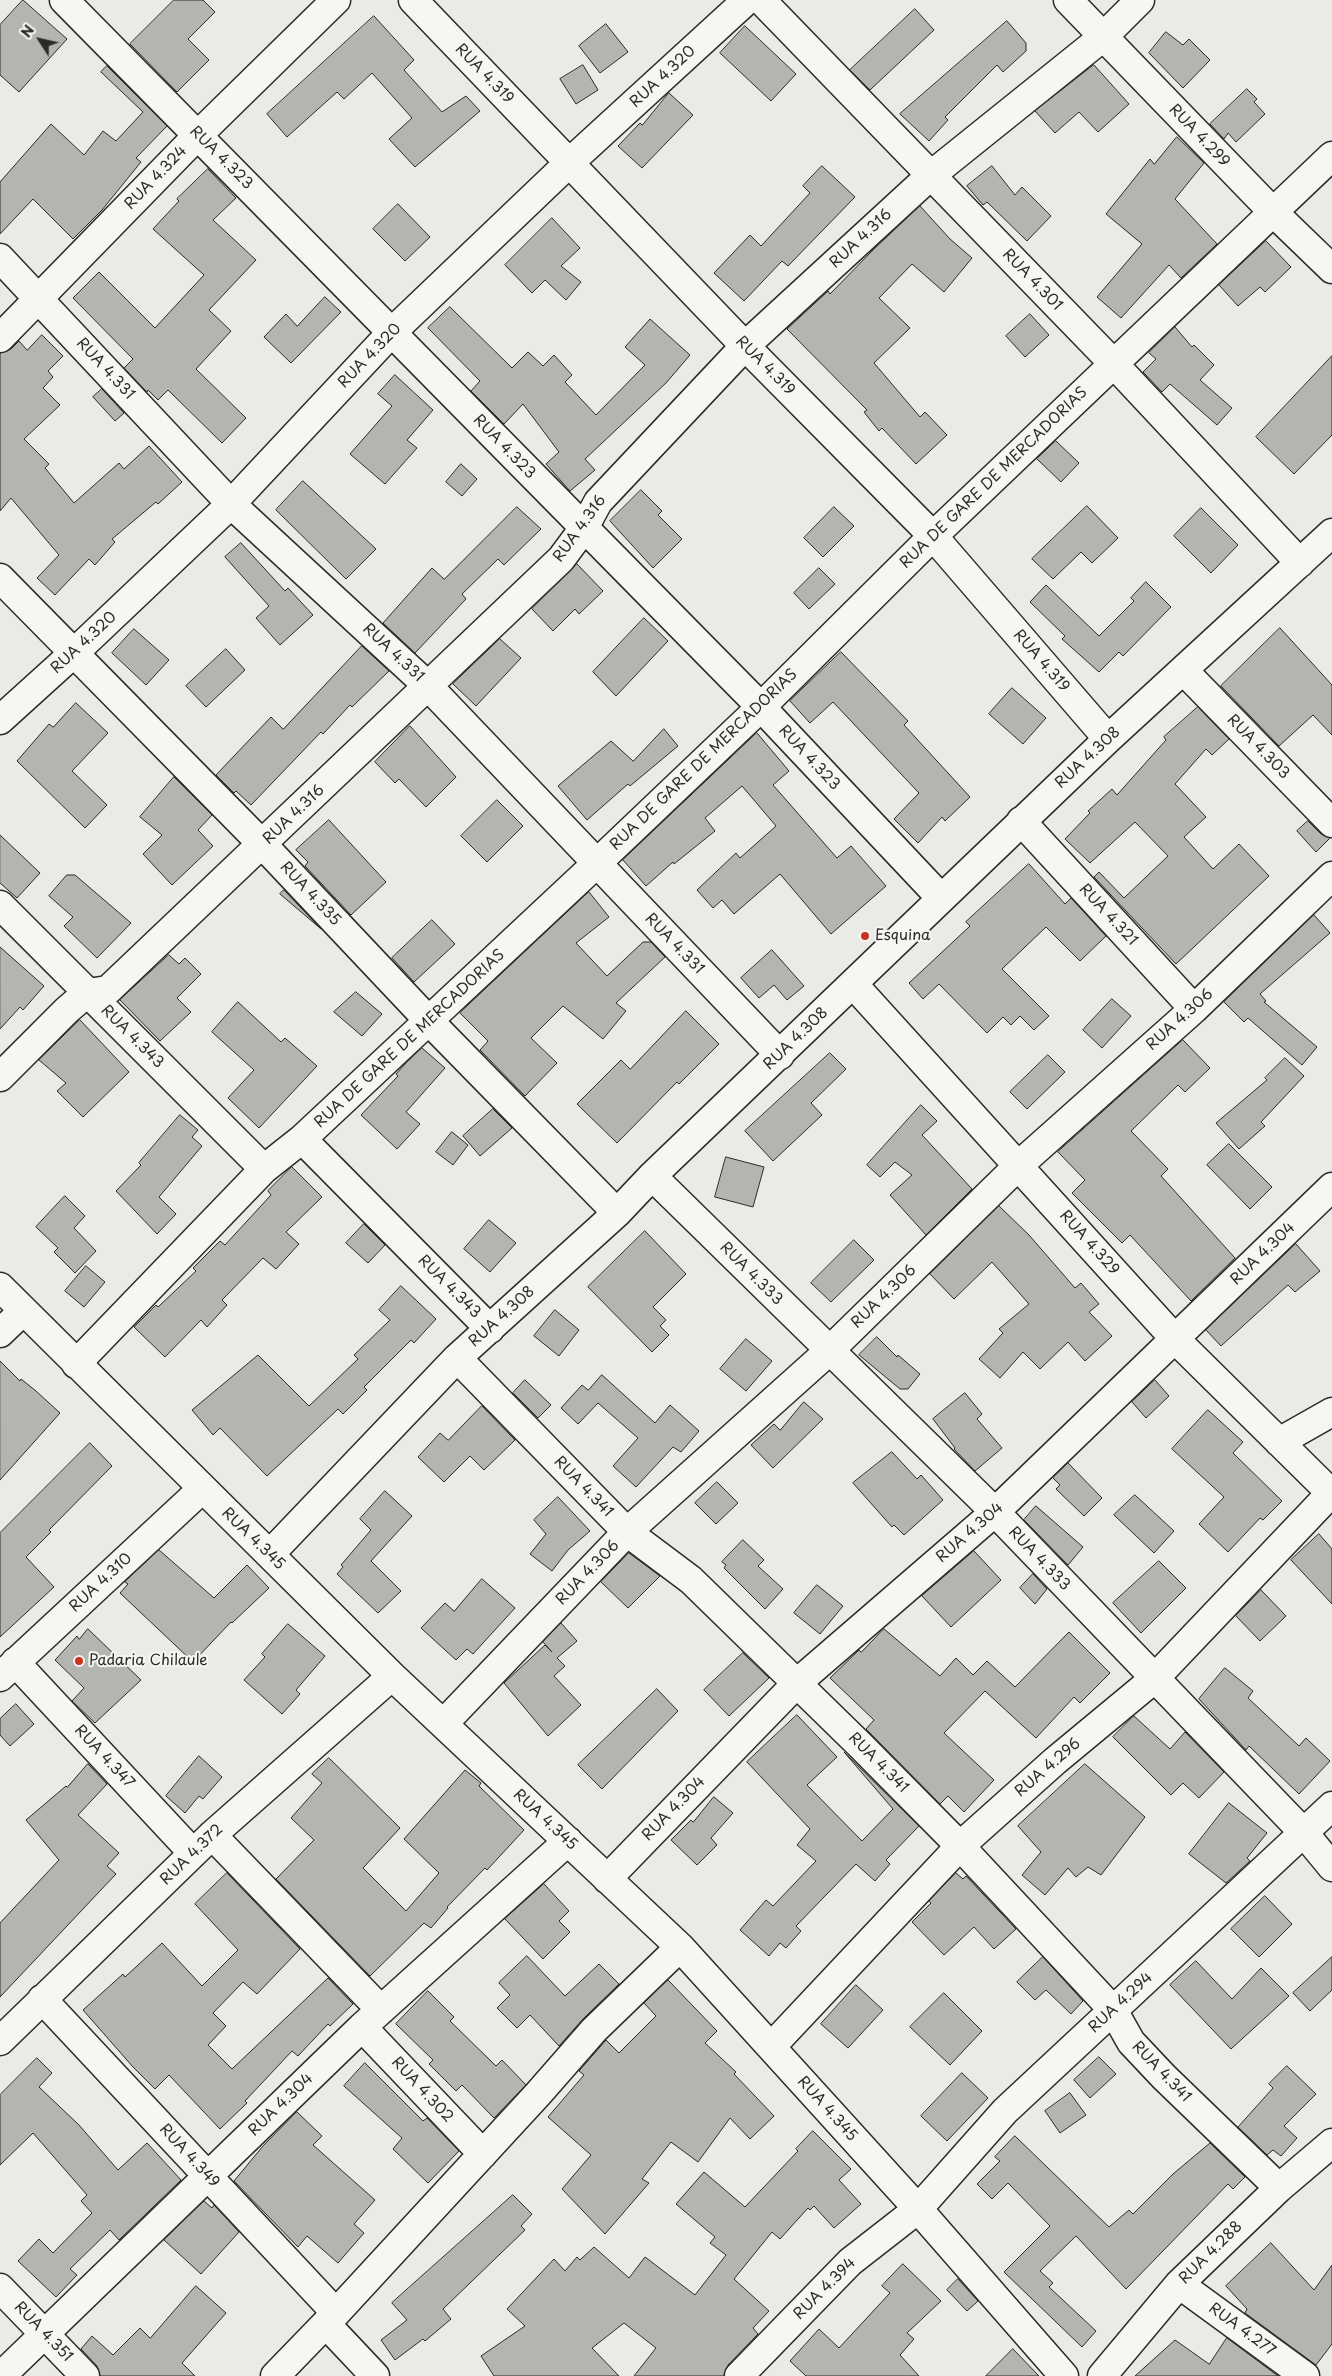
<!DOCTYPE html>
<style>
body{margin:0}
#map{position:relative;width:1332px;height:2376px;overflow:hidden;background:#eaeae6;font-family:"Playpen Sans",sans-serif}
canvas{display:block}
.north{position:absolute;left:15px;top:15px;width:50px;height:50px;-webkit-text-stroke:4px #f6f6f2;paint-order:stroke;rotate:305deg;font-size:14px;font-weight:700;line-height:20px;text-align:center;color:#2b2b2b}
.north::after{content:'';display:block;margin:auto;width:18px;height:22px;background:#2b2b2b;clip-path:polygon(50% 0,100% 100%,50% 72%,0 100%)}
</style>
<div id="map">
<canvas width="1332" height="2376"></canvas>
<div class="north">N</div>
</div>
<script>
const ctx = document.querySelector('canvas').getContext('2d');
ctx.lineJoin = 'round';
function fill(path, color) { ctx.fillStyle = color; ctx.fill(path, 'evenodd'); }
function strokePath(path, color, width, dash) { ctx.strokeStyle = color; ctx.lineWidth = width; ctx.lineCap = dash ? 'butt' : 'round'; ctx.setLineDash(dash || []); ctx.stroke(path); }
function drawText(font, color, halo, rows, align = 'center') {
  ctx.font = font + ' "Playpen Sans",sans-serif'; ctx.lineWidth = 4; ctx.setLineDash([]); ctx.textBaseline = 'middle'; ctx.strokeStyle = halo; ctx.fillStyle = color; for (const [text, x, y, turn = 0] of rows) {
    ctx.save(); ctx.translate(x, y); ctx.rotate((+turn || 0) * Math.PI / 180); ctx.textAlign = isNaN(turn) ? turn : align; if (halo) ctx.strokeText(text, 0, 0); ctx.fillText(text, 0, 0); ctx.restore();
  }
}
const building = new Path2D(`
 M23,0L67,39L19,92L0,75V25Z
 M174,0H203L215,12L188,39L209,60L177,92L130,44Z
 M915,9L934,30L870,90L850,70Z
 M374,16L414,60L404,70L442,112L466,96L480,111L415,167L389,139L412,118L372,73L344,99L337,92L287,137L267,114Z
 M1007,21L1026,43V51L1003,72L997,65L945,117L948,120L929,141L900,114Z
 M606,24L628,52L600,73L579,46Z
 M745,26L796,74L771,101L720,53Z
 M1166,32L1183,45L1189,39L1210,60L1183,88L1149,53Z
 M583,65L598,90L576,104L560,79Z
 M1094,65L1129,104L1098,132L1079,112L1055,133L1035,111Z
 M107,66L167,126L136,158L141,162L102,210L73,239L33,199L0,234V182L51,124L84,155L103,131L116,141L143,112L101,72Z
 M1247,89L1257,99L1254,102L1265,114L1236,142L1228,133L1224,139L1210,124Z
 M669,93L693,115L642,168L618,146L640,123L642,125Z
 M1177,137L1204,163L1175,199L1217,244L1181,278L1169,265L1121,318L1097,297L1142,244L1106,214L1150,159L1154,164Z
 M822,166L855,197L788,266L782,261L744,301L714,273L750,235L761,246L810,193L803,186Z
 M992,166L1015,195L1022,187L1051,216L1027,241L987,202L983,205L967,186Z
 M208,169L236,198L213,220L256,260L209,310L231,331L196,369L246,418L222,443L168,390L158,400L148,390L147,392L124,368L133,359L73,298L99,272L155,328L204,275L153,229L179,201L177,199Z
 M398,204L430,237L405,261L373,229Z
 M920,206L950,239L972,258L944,292L912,264L879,298L910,328L874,363L920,417L925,412L947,435L916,464L882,428L879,431L864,412L867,410L787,329L828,291L830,294L873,250Z
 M552,218L580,248L561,266L581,282L566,300L545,280L532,293L505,265Z
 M1266,241L1291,267L1265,292L1260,287L1238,306L1219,285Z
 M325,297L341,312L291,363L264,337L286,314L297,326Z
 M450,307L512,368L528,352L543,366L554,355L572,375L565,382L596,415L645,365L625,347L650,319L690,355L666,383L585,459L595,470L570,491L546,464L559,452L523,404L504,424L471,391L480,381L428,328Z
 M1030,314L1049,335L1025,357L1006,336Z
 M1175,327L1192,347L1194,345L1214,365L1200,380L1232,408L1217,425L1170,384L1162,392L1143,372L1156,359L1149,353Z
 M42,335L63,356L48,371L53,377L43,388L60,405L24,439L49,464L45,468L74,503L119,463L124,469L149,446L182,482L158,504L156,502L112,539L115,542L95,565L89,559L55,595L37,578L59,555L11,498L0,511V353L11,349L19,341L27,350Z
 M1332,356V435L1294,474L1256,437Z
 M395,375L433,410L407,440L417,448L385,484L350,454L392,406L378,394Z
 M102,389L124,413L115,421L93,397Z
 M1056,441L1079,463L1061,482L1037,459Z
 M461,464L477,479L462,496L446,482Z
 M303,481L376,549L346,579L276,510Z
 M641,490L662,511L658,515L682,539L653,568L610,521Z
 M1087,506L1118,538L1092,563L1081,552L1053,579L1032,559Z
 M517,507L541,529L504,565L498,559L462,594L466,599L415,653L383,623L432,568L444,579Z
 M834,507L854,526L823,557L804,538Z
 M1201,508L1238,545L1211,573L1174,536Z
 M241,543L285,591L288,588L313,615L280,645L256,618L269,606L225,557Z
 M577,564L603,591L579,614L575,609L553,631L532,609Z
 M819,568L835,584L809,609L794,593Z
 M1146,582L1171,607L1123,656L1119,652L1099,672L1062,639L1065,636L1030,602L1046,585L1099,636L1134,601L1131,598Z
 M644,618L668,641L616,696L593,672Z
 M1280,628L1332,685V735L1313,715L1279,746L1221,686Z
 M134,629L169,660L146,685L112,653Z
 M500,639L521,658L476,706L453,684Z
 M362,646L389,671L352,707L350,705L323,734L321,732L251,805L236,791L234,793L216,775L271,717L283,729Z
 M226,649L245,670L206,707L186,686Z
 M841,652L908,721L904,725L970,797L945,821L942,817L918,843L894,819L919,793L833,702L810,723L790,701Z
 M1012,688L1046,718L1023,744L989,714Z
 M76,703L108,733L72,771L107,805L85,828L17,761L49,724L53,727Z
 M1198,707L1229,739L1212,755L1206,749L1175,784L1206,817L1184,837L1213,869L1239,844L1269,876L1176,964L1094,877L1099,872L1124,898L1168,856L1135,822L1090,863L1065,839L1090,813L1088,811L1112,789L1117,795L1166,740L1164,737Z
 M410,726L456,777L426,807L399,779L395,783L375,762Z
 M664,729L678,746L630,786L628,784L587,820L558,786L611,741L633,761Z
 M757,733L789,771L773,785L837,858L851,846L886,886L831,934L780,874L734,914L722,900L713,908L697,890L736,853L740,858L776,826L742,786L705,818L715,831L674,864L673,862L646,886L623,860Z
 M174,777L212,815L198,830L213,846L172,885L143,854L162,835L140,817Z
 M497,800L523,826L487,862L461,836Z
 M329,820L386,882L351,915L305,866L308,862L296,850Z
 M1308,821L1321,834L1330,838L1316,852L1297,831Z
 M0,835L40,873L17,898L0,883Z
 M1029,864L1065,904L1071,898L1106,936L1080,961L1046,927L1002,969L1049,1016L1034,1030L1020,1016L1011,1025L1003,1017L987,1033L939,984L923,999L909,983L970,926L966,922Z
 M67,875H75L131,923L97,958L64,926L73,917L49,896Z
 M284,890L321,929L280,894Z
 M589,892L609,917L576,943L607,976L643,942H651L665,957L616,1003L626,1011L603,1039L563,1006L531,1038L557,1063L525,1096L480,1050L488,1041L460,1013Z
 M1314,915L1330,933L1260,994L1266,1001L1264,1002L1317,1047L1302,1065L1248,1018L1244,1022L1224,1002Z
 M432,920L455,944L414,982L392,958Z
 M0,947L44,986L23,1010L20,1007L0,1029Z
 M772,950L804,986L787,1000L774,985L759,998L741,978Z
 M169,955L179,964L185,958L201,974L177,998L191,1012L160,1041L120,1000Z
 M356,992L382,1014L362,1036L334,1012Z
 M1112,999L1131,1016L1102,1048L1083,1030Z
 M238,1002L281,1042L285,1038L317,1066L259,1128L228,1098L254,1070L212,1032Z
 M686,1011L719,1044L679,1084L677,1082L617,1143L577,1104L621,1060L630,1069Z
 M80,1020L129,1072L83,1117L57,1091L66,1083L39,1060Z
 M1183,1040L1210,1068L1185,1092L1178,1085L1131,1131L1168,1169L1161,1176L1235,1258L1191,1301L1130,1235L1122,1243L1072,1193L1085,1180L1058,1152Z
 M422,1048L445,1068L406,1112L420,1124L397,1149L361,1115L398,1076L396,1074L406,1063Z
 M830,1053L846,1069L811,1103L822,1115L773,1161L745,1131Z
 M1048,1055L1065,1072L1027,1109L1010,1092Z
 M1285,1058L1304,1076L1261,1122L1265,1126L1239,1149L1216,1123L1267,1080L1265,1078Z
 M921,1105L937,1121L922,1135L972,1189L926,1235L890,1195L912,1175L895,1162L880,1177L867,1165Z
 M493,1109L512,1128L480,1156L463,1136Z
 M180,1115L198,1130L192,1137L202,1146L159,1197L176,1214L157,1234L116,1191L141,1165L139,1163Z
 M452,1132L468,1145L453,1165L436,1152Z
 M1229,1144L1272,1187L1250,1209L1207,1165Z
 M726,1157L764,1167L753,1207L715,1197Z
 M292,1167L322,1197L286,1232L299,1244L276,1269L263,1258L222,1300L227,1305L207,1327L201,1320L165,1357L134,1327L156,1305L158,1307L196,1271L193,1268L220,1241L225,1245L271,1195L268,1191Z
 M65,1196L85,1216L74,1228L96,1251L75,1273L54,1252L58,1248L36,1227Z
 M999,1206L1029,1235L1075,1288L1081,1283L1099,1304L1089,1312L1112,1336L1085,1361L1068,1342L1040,1369L1023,1352L1000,1378L979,1359L1003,1333L999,1329L1029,1304L992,1262L954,1299L930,1274Z
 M489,1220L516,1243L490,1272L464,1249Z
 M364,1224L385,1245L368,1263L346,1243Z
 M645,1231L686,1274L653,1307L666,1320L660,1326L669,1335L652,1352L588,1287Z
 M854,1240L874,1260L831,1302L811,1283Z
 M1296,1244L1320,1271L1295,1292L1288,1285L1221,1346L1206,1330Z
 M86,1266L105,1282L84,1307L65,1291Z
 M401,1286L436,1319L414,1343L411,1340L364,1387L367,1390L343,1414L338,1409L267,1476L220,1428L213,1435L192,1410L258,1355L309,1406L358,1359L354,1355L390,1320L379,1310Z
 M555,1310L579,1330L559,1356L534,1336Z
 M877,1337L897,1357L898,1355L920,1374L908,1389H900L859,1355Z
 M746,1339L772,1361L746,1391L720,1369Z
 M0,1361L20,1381L21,1379L36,1391L60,1413L0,1480Z
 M602,1375L655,1423L670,1405L699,1431L681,1452L673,1447L636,1487L613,1466L638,1438L598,1403L578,1424L561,1408L582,1385L588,1390Z
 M525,1380L551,1405L538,1418L513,1393Z
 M1155,1380L1169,1396L1146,1418L1132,1402Z
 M965,1393L982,1414L977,1419L1002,1448L975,1471L954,1449L955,1448L933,1419Z
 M804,1402L823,1419L773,1468L751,1445L774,1424L780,1430Z
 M482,1406L515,1440L484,1470L470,1456L444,1482L418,1457L440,1433L448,1440Z
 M1208,1410L1243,1442L1233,1453L1282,1501L1263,1520L1260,1518L1228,1552L1199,1524L1224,1497L1172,1449Z
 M90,1443L112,1466L49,1530L51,1532L26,1557L54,1587L0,1637V1533Z
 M892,1452L917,1479L921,1475L943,1500L904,1535L894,1525L892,1527L853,1483Z
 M1068,1463L1102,1498L1084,1516L1056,1489L1060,1485L1053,1478Z
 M717,1482L738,1503L716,1524L695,1503Z
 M385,1491L412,1516L371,1561L401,1591L378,1613L337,1574L343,1567L341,1565L371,1530L360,1519Z
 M1135,1495L1174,1531L1154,1553L1114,1515Z
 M558,1497L590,1531L568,1550L552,1571L530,1554L546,1534L534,1520Z
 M1036,1506L1083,1547L1068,1565L1024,1520Z
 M1319,1534L1332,1549V1604L1291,1560Z
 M743,1540L764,1560L758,1566L783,1589L765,1609L724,1568L726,1565L722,1562Z
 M159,1550L214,1598L247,1565L269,1588L232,1623L231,1622L193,1662L120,1593L128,1584L125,1582Z
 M974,1551L1001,1580L951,1627L922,1596Z
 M629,1553L660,1576L628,1608L601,1582Z
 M1159,1561L1186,1588L1141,1633L1113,1603Z
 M1033,1574L1047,1589L1035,1604L1020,1588Z
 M482,1579L515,1608L473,1654L467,1649L456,1660L421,1628L445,1603L454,1611Z
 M817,1585L843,1606L820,1634L794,1613Z
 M1261,1590L1286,1616L1260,1641L1236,1616Z
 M561,1623L577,1641L557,1658L565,1666L554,1676L581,1705L548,1736L504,1683L545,1645L552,1652L543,1642Z
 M288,1624L325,1656L296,1690L300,1694L282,1714L244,1680L265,1657L262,1654Z
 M88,1629L141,1680L95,1723L72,1701L84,1688L55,1660L77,1636L79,1639Z
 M884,1629L940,1676L956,1658L973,1675L987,1661L1015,1687L1069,1632L1110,1673L1080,1703L1074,1697L1036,1738L985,1691L944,1733L994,1780L964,1812L948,1796L940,1804L866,1729L874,1720L830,1678L859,1650L861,1652Z
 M743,1653L769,1678L729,1716L704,1690Z
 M1225,1668L1253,1691L1248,1698L1299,1746L1306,1738L1330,1761L1299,1794L1249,1746L1246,1750L1199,1699Z
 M657,1689L678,1711L602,1789L578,1765Z
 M16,1704L34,1724L10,1746L0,1735V1719Z
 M797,1715L837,1757L807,1785L862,1841L893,1809L844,1752L919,1826L886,1860L890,1864L875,1881L856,1864L796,1926L801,1931L786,1948L780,1943L769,1956L740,1930L766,1900L773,1906L816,1861L797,1845L810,1829L747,1762Z
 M1134,1716L1170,1749L1185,1732L1224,1772L1199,1798L1183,1783L1171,1795L1113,1737Z
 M199,1756L222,1777L203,1799L199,1796L185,1813L166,1796Z
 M329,1758L400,1828L363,1868L406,1911L439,1873L404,1839L465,1770L481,1783L479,1786L524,1830L487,1870L485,1868L447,1907L448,1908L431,1928L424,1923L370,1976L276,1879L314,1840L291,1818L322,1783L312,1774Z
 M88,1764L107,1784L78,1815L119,1853L107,1866L116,1874L0,1997V1923L59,1860L26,1820L66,1786L67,1787Z
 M1085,1764L1145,1817L1101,1875L1088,1867L1076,1877L1068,1868L1045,1895L1022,1875L1041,1852L1018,1826Z
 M714,1797L733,1813L711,1838L717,1845L697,1865L671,1840L691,1820L693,1822Z
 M1229,1803L1267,1833L1247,1858L1250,1861L1226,1883L1189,1854Z
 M227,1873L300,1949L257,1994L243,1982L213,2013L226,2026L208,2045L232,2069L328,1978L353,2004L330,2026L328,2024L298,2056L292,2051L245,2101L247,2103L220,2129L169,2075L155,2089L133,2067L83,2010L123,1974L125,1977L162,1943L202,1986L238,1950L195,1904Z
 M956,1873L963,1879L966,1876L1016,1929L994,1949L974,1927L944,1955L912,1922L931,1903L929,1901Z
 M544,1884L569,1911L559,1921L570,1932L543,1959L505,1919Z
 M1265,1896L1292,1924L1259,1957L1231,1929Z
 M527,1956L565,1996L599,1964L619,1984L583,2019L559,2046L530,2015L517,2028L497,2008L510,1995L499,1983Z
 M1043,1957L1083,2001L1071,2014L1046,1990L1035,2000L1017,1982Z
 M1332,1957V1990L1310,2011L1293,1993Z
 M1196,1961L1232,1999L1261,1968L1289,1996L1231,2049L1170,1985Z
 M668,1980L717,2031L705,2043L736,2072L734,2074L774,2116L750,2139L730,2118L698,2162L671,2142L642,2179L649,2183L605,2234L562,2189L591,2155L548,2117L584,2075L579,2071L606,2040L619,2053L656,2016L644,2003Z
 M856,1985L883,2010L848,2048L821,2024Z
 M428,1991L454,2017L450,2021L496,2066L502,2060L526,2085L494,2118L462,2085L456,2091L429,2064L433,2060L396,2024Z
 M944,1993L982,2031L950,2065L910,2027Z
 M1099,2057L1116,2074L1090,2098L1074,2080Z
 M37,2058L52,2073L39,2087L79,2125L118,2170L147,2143L181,2180L119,2240L110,2230L70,2269L77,2275L56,2297L18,2261L39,2239L53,2253L92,2213L81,2201L87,2195L33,2133L0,2165V2095Z
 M365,2063L423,2121L427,2118L459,2151L428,2183L393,2149L402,2138L344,2086Z
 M1287,2066L1316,2094L1284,2126L1297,2138L1281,2156L1273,2150L1267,2155L1238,2127L1273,2088L1269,2084Z
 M962,2073L988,2098L947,2141L921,2116Z
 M1070,2093L1086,2115L1060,2133L1045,2111Z
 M297,2112L322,2136L313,2145L375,2200L354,2224L364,2233L338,2263L307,2236L298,2247L234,2181L263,2146Z
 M813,2131L851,2169L839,2180L861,2204L834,2228L814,2206L810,2210L808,2208L780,2239L772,2232L734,2279L769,2311L753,2328L758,2334L728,2365L724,2376H634L656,2348L624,2323L592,2348L619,2376H494L481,2356L525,2326L507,2309L554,2259L565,2271L577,2257L580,2260L594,2247L629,2278L645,2257L695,2295L726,2255L710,2243L715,2237L676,2204L704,2172L745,2207L798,2151L796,2149Z
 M1015,2136L1109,2227L1129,2210L1133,2214L1173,2174L1210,2143L1245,2177L1233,2189L1228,2184L1126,2289L1076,2236L1040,2271L1053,2283L1049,2287L1096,2331L1082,2347L1004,2272L1050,2226L1008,2183L992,2199L977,2184L1000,2161L995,2157Z
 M513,2195L532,2214L521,2226L525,2230L443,2309L451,2319L425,2341L423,2339L395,2360L381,2340L407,2320L392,2303Z
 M204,2201L212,2208L214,2205L239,2232L201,2274L164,2240Z
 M1271,2243L1314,2290L1332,2265V2344L1316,2365L1245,2313L1247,2309L1226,2286Z
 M903,2264L941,2301L907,2333L914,2339L900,2355L919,2376H806L790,2361L819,2329L839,2348L890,2293L882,2286Z
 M958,2279L978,2301L967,2311L947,2290Z
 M196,2286L226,2313L182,2363L195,2376H100L97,2366L81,2349L92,2336L113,2355L140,2328L150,2338Z
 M1227,2338L1278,2376H1135L1175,2340L1209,2364Z
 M1013,2349L1039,2376H986Z`);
fill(building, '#b4b4b1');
strokePath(building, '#2b2b2b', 1);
const minor = new Path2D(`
 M64,0L761,707L941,898
 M413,0L745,346L933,536L1108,739
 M761,0L1113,363L1300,563
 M1068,0L1273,212L1332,269
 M0,258L231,504L428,686L780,1055
 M0,338L198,135L336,0
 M0,578L263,845L430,1022L617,1213
 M1184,671L1332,823
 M0,720L75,652L231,504L392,332L569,163L747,0
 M1021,821L1194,1009
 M0,905L264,1169
 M853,984L1175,1339L1332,1494
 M0,1077L67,1010L87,993L108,990L561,559L584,528L598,502L745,346L930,176L1103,37L1140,0
 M302,1139L490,1329
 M652,1176L995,1512L1304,1833L1332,1867
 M0,1287L392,1676L680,1947L918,2209L1064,2376
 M0,1333L23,1311
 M457,1358L627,1532L691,1580L861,1746L960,1846L1113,2010L1131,2042L1164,2077L1279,2188
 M76,1364L264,1169L302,1139L596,864L761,707L933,536L1332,156
 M1279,1442L1332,1412
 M270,1554L457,1358L617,1213L652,1176L1108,739L1332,533
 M15,1662L193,1853
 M0,1677L202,1489
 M443,1724L627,1532L829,1351L1019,1165L1194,1009L1332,876
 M212,1835L381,2010
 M607,1879L797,1683L995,1512L1332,1187
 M42,1999L336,2313
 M362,2027L483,2154
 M0,2041L212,1835L392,1676
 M771,2047L960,1846L1055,1761L1154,1679L1331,1493
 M1179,2284L1305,2376
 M0,2288L85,2376
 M326,2324L375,2376
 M1,2376L362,2027L568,1841
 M275,2376L336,2313L538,2094L594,2030L680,1947
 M739,2376L850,2262L918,2209L1005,2111L1332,1806
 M1102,2376L1179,2284L1279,2188L1332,2143`);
strokePath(minor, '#2b2b2b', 31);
strokePath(minor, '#f6f6f2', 28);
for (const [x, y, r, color] of [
 [865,936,5,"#c8321e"],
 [79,1661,5,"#c8321e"]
]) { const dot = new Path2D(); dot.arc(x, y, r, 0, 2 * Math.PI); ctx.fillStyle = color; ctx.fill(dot); strokePath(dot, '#f6f6f2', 2); }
drawText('15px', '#2b2b2b', '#f6f6f2', [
 ["RUA 4.319",484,74,46],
 ["RUA 4.320",663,77,-43],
 ["RUA 4.299",1199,136,46],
 ["RUA 4.323",221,158,45],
 ["RUA 4.324",156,178,-46],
 ["RUA 4.316",861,239,-43],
 ["RUA 4.301",1032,280,46],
 ["RUA 4.320",370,356,-46],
 ["RUA 4.319",765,366,45],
 ["RUA 4.331",105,369,47],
 ["RUA 4.323",504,447,46],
 ["RUA DE GARE DE MERCADORIAS",994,478,-44],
 ["RUA 4.316",580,529,-54],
 ["RUA 4.320",84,643,-43],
 ["RUA 4.331",393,653,43],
 ["RUA 4.319",1041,661,49],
 ["RUA 4.303",1258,747,46],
 ["RUA 4.323",809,758,47],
 ["RUA 4.308",1088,758,-43],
 ["RUA DE GARE DE MERCADORIAS",704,760,-44],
 ["RUA 4.316",294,815,-44],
 ["RUA 4.335",310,894,47],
 ["RUA 4.321",1108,915,47],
 ["RUA 4.331",674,944,46],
 ["RUA 4.306",1180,1020,-42],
 ["RUA 4.343",132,1037,45],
 ["RUA DE GARE DE MERCADORIAS",410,1039,-43],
 ["RUA 4.308",796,1039,-44],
 ["RUA 4.329",1089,1243,48],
 ["RUA 4.304",1263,1254,-44],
 ["RUA 4.333",751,1274,45],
 ["RUA 4.343",449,1287,45],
 ["RUA 4.306",884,1297,-44],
 ["RUA 4.308",502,1317,-42],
 ["RUA 4.341",583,1487,46],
 ["RUA 4.304",970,1533,-41],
 ["RUA 4.345",253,1539,44],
 ["RUA 4.333",1039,1559,46],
 ["RUA 4.306",588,1573,-46],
 ["RUA 4.310",101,1583,-43],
 ["RUA 4.347",104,1757,47],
 ["RUA 4.341",878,1763,45],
 ["RUA 4.296",1048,1768,-41],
 ["RUA 4.304",674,1809,-46],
 ["RUA 4.345",545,1820,43],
 ["RUA 4.372",192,1855,-44],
 ["RUA 4.294",1121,2003,-43],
 ["RUA 4.341",1161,2072,46],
 ["RUA 4.302",422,2090,47],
 ["RUA 4.304",281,2105,-44],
 ["RUA 4.345",827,2109,48],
 ["RUA 4.349",189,2156,47],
 ["RUA 4.288",1211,2253,-45],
 ["RUA 4.394",825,2289,-45],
 ["RUA 4.277",1242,2330,36],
 ["RUA 4.351",43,2332,46]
]);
drawText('15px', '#2b2b2b', '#f6f6f2', [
 ["Esquina",875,936],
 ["Padaria Chilaule",89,1661]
], 'left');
</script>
